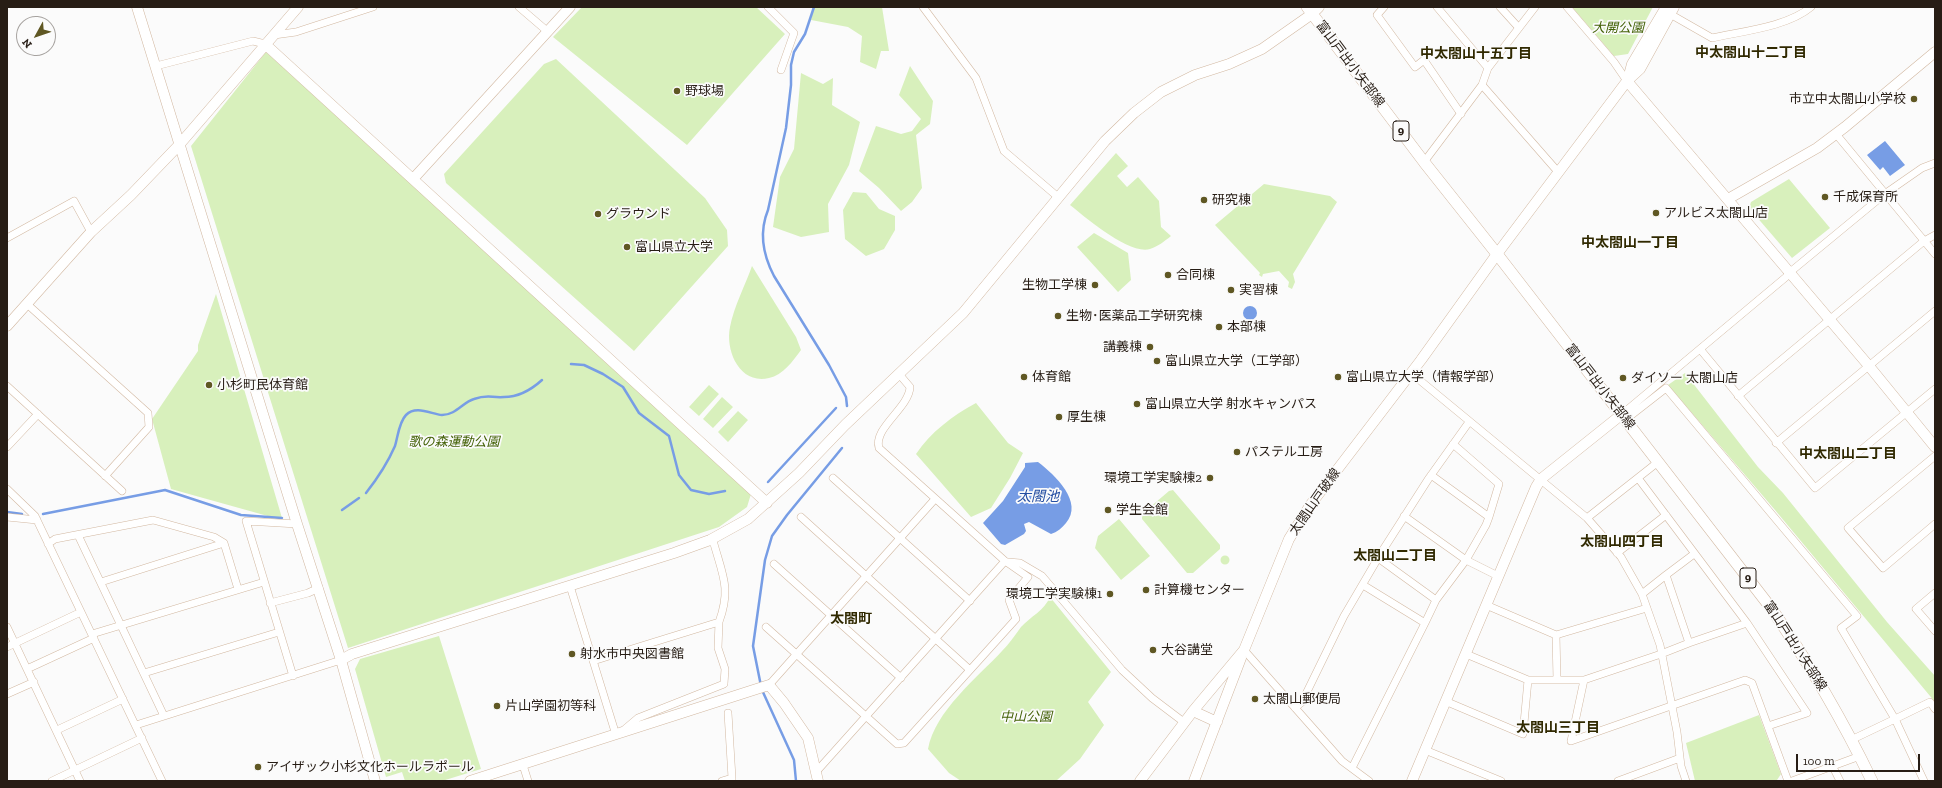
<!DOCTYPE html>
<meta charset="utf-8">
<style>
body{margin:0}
#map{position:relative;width:1942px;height:788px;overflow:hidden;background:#fbfbfb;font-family:"Zilla Slab",serif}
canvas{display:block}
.frame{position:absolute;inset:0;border:8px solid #271d15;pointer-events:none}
.north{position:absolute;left:16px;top:16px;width:40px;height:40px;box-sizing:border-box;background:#fbfbfb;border:1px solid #a6a29f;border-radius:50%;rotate:230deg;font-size:11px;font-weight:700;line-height:16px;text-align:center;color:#271d15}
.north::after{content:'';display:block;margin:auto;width:14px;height:18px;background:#5f5723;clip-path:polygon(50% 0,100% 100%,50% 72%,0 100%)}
.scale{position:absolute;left:1796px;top:754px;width:124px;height:18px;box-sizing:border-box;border:2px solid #271d15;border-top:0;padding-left:5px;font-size:12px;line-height:14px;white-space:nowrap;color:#271d15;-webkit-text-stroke:3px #fbfbfb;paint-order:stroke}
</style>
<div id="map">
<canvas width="1942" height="788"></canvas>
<div class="frame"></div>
<div class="north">N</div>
<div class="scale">100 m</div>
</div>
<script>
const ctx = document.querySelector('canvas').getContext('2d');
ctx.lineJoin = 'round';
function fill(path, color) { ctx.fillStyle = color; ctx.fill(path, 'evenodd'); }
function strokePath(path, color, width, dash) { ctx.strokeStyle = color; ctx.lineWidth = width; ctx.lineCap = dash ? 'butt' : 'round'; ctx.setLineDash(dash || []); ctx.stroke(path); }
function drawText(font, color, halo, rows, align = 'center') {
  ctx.font = font + ' "Zilla Slab","Noto Sans JP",serif'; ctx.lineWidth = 3.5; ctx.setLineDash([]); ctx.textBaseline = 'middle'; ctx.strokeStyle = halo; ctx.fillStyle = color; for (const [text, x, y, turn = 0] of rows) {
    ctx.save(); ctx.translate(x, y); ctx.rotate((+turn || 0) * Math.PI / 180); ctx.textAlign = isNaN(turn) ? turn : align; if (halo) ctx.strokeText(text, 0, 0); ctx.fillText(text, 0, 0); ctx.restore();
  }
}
fill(new Path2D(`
 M582,7H756L785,34L687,145L553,37Z
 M814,7H882L889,51H881L876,69L860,62L862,36L848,27L811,20Z
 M1572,7H1653L1628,54L1614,56Z
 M266,52L634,385L751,494L747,507L719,527L348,648L191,146Z
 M556,59L705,198L727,230L728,246L634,351L446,183L444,174L544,64Z
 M910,66L933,101L930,124L916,135L922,188L912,202L901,211L879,188L859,171L876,126L901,134L912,131L921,119L899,95Z
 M801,73L823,84L833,78L832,105L860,122L849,165L828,204L829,232L801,237L773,227L780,177L794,149Z
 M1116,153L1128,166L1117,176L1127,187L1138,177L1159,201L1161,227L1171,236C1165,241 1157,247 1150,249C1129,255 1085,217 1070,205Z
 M1789,179L1830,228L1792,258L1749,208L1751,202Z
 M1264,184L1330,196L1337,202L1293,274L1295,282L1292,289L1288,287L1289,282L1279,271L1263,274L1262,277L1259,275L1260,273L1215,225Z
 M853,192L866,193L879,209L895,216V230L884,249L866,256L845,239L843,210Z
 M1094,233L1128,253L1131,280L1118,292L1077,247Z
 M752,266L796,337L801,350C793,361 783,375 769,378C740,385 725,351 730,327C734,306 745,286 752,266Z
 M216,294L282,518V520L171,489L152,419L198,351V345Z
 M1685,373L1758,467L1783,493L1887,622L1935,676V702L1775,510L1668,385Z
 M709,385L719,394L699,416L689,407Z
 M722,397L733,407L713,428L703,419Z
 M976,403L1008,443L1023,453L1010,478L991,508L971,517L916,454C931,432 952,416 976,403Z
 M738,411L748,420L728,442L718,432Z
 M1173,490L1220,545V549L1193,573H1187L1142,519V514L1169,491Z
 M1119,519L1150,556L1121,580L1095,548L1098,536Z
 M1220.5 560a4.5 4.5 0 1 1 9 0a4.5 4.5 0 1 1-9 0Z
 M1050,597L1111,672L1088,702L1104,725L1080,759L1056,781H961L949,773L928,749C935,711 977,678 1002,651C1009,644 1015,635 1021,627C1031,616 1044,611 1050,597Z
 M439,636L481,769L442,781H405L402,772L386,777L355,669L360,659Z
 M1759,715L1781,774L1777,780L1695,781L1686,743Z`), '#d8f0bc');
fill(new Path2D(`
 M1885,141L1905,165L1890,176L1883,167L1880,170L1867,155Z
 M1243 313a7 7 0 1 1 14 0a7 7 0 1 1-14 0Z
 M1038,462C1055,475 1084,502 1066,523C1062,528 1057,532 1051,534L1029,522L1024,524L1026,531L1024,534L1005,545L1001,544L983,523L1003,501L1025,467V463Z`), '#779de5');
strokePath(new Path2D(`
 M814,7L805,34L794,52L791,65V85L786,128L768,210C759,232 763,255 774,276L829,365L846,397L847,406
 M571,364L584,365L603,374L623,387L639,413L669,436L679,475L691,490L709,494L725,491
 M768,482L836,408
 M366,493C377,479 388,462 395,446C398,436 399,422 406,415C416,405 431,414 442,415C456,415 463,402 474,399C488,394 491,398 504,397C519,397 531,390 542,380
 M342,510L359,498
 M7,512L22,514
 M43,514L165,490L241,515L282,518
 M761,686L753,646L765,560L772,536L787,515L842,448
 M762,690L794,760L796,781`), '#779de5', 2.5);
const street = new Path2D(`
 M519,7L547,31
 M768,7L794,33L781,70
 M923,7L976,78L1004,151L1058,197
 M1384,7L1377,15L1415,67L1424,60L1461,114
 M1437,7L1488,68
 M1500,7L1519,28
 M1567,7L1614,62L1627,81
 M1670,14L1712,38C1743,31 1787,27 1811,7
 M274,35L296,32L373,7
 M156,66L253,41L265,44
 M1482,85L1559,173
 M1836,134L1935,254
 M1424,162L1482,85L1488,68L1535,7
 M7,238L74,201L91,232
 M27,304L148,413L149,427L105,476
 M1700,349L1815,488L1935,389
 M1411,373L1587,518L1621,557L1642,594L1660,645L1677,732L1681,766L1686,781
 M7,386L122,491
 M1738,396L1924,241L1935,235
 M1621,415L1786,277L1789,273L1886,193L1922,168L1935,163
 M1625,420L1666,388L1857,616L1841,628L1895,719L1851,740
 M1776,443L1935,311
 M1453,444L1499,484L1489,517
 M7,447L38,414
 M1935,456L1848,528L1883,568L1935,524
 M1431,475L1489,517L1486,525L1466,560L1498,576
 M833,478L970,601
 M1638,478L1747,623L1807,713L1768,726
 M7,489L35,516L162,781
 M1404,516L1466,560L1436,600L1425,623
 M7,517L37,520
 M801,517L970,670L1016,619L1009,600L1028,577L1005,561L879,448C873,428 909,408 910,387L899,374
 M1587,518L1658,462
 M78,535L164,716
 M48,544L55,539L153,520L214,537L224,543L238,589
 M1617,553L1666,515
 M1378,558L1436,600
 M1008,562L1020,563L1042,576L1122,670L1152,698L1185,723
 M774,564L901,678
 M1666,575L1694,554
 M101,582L224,543
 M570,586L616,735
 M1935,593L1916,609L1935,631
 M270,603L308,593L319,588
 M1486,605L1556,635L1647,608
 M7,627L80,781
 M766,627L897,744L904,743L970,670
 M92,634L264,582
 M1556,635L1557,680
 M1689,643L1747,623
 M7,647L81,612
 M1244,650L1342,761L1369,781
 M593,661L719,622C731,589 723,576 714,544L710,540
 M27,669L94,638
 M144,673L279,632
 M293,676L246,521L297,524
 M1528,680H1584L1571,741
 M1584,680L1661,654L1689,643L1666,575L1642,594
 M769,685L935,499
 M7,694L34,682
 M1445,701L1523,734L1528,680L1466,654
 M1295,708L1302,702L1344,616L1381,553L1429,478L1469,422
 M728,713L732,778
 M136,725L341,660
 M625,729L638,718L724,684L725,669L718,648L719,622
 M57,730L123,699
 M1571,741L1745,680L1752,683L1788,781
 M1425,750L1501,781
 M523,765L528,781
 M1833,767L1840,781
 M1352,768L1425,623L1363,585
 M816,772L1005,561
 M52,781L142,738
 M722,781L732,778V781
 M1618,781L1680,758
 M1792,781L1860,756
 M1924,781L1895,719L1930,702L1935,709`);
const secondary = new Path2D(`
 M137,7L297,524L341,660L375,781
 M265,44L767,503
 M1628,79L1632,64L1666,7
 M1627,81L1869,366L1935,447
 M413,179L570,7
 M1728,199L1817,148L1845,127L1935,52
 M7,326L91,232L131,195L179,145L298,7
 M341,660L352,654L674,553L710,540L748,519L799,473L845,425L963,313L1105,141L1134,113L1161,92L1195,75L1229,64L1262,49L1312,14L1319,7
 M1193,711L1217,722
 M470,781L769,685L784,703L808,738L818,781
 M1140,781L1193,711L1244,650L1289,539L1311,504L1421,360L1497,254L1627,81L1640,69L1674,7
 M1194,781L1241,658
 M1412,781L1536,487L1541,479L1621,415`);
const primary = new Path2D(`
 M1307,7L1424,162L1497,254L1771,608C1809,663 1843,721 1872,781`);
strokePath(street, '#d2b8a1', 8);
strokePath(secondary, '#d2b8a1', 11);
strokePath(primary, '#d2b8a1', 12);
strokePath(street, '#fff', 7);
strokePath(secondary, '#fff', 10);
strokePath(primary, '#fff', 11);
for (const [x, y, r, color] of [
 [677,91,4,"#5f5723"],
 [1914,99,4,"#5f5723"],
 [1825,197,4,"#5f5723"],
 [1204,200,4,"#5f5723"],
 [1656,213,4,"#5f5723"],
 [598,214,4,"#5f5723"],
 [627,247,4,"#5f5723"],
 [1168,275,4,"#5f5723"],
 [1095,285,4,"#5f5723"],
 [1231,290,4,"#5f5723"],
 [1058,316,4,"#5f5723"],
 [1219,327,4,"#5f5723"],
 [1150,347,4,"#5f5723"],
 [1157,361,4,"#5f5723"],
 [1024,377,4,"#5f5723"],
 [1338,377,4,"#5f5723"],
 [1623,378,4,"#5f5723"],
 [209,385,4,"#5f5723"],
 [1137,404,4,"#5f5723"],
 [1059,417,4,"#5f5723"],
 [1237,452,4,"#5f5723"],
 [1210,478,4,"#5f5723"],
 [1108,510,4,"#5f5723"],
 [1146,590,4,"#5f5723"],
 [1110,594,4,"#5f5723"],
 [1153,650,4,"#5f5723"],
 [572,654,4,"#5f5723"],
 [1255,699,4,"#5f5723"],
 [497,706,4,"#5f5723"],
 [258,767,4,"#5f5723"]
]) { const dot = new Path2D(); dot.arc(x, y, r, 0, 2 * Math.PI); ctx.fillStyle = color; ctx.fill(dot); strokePath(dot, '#fbfbfb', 1.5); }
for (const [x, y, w] of [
 [1401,131,16],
 [1748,578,16]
]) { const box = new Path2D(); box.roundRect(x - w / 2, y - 10, w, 20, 3); ctx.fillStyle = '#fbfbfb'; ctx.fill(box); strokePath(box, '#271d15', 1); }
drawText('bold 12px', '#271d15', null, [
 ["9",1401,131],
 ["9",1748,578]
]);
drawText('italic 13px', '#436106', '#fbfbfb', [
 ["大開公園",1618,28],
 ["歌の森運動公園",454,442],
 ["中山公園",1026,717]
]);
drawText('13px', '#271d15', '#fbfbfb', [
 ["富山戸出小矢部線",1350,64,53],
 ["富山戸出小矢部線",1600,387,52],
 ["太閤山戸破線",1315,502,-55],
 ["富山戸出小矢部線",1795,646,57]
]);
drawText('13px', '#271d15', '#fbfbfb', [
 ["野球場",685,91],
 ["市立中太閤山小学校",1906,99,"right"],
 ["千成保育所",1833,197],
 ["研究棟",1212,200],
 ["アルビス太閤山店",1664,213],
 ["グラウンド",606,214],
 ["富山県立大学",635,247],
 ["合同棟",1176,275],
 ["生物工学棟",1087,285,"right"],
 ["実習棟",1239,290],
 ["生物･医薬品工学研究棟",1066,316],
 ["本部棟",1227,327],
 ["講義棟",1142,347,"right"],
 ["富山県立大学（工学部）",1165,361],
 ["体育館",1032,377],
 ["富山県立大学（情報学部）",1346,377],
 ["ダイソー 太閤山店",1631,378],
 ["小杉町民体育館",217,385],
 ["富山県立大学 射水キャンパス",1145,404],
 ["厚生棟",1067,417],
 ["パステル工房",1245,452],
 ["環境工学実験棟2",1202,478,"right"],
 ["学生会館",1116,510],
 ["計算機センター",1154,590],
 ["環境工学実験棟1",1102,594,"right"],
 ["大谷講堂",1161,650],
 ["射水市中央図書館",580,654],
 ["太閤山郵便局",1263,699],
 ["片山学園初等科",505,706],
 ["アイザック小杉文化ホールラポール",266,767]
], 'left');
drawText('bold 14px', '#302900', '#fbfbfb', [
 ["中太閤山十二丁目",1751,53],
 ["中太閤山十五丁目",1476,54],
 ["中太閤山一丁目",1630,243],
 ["中太閤山二丁目",1848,454],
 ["太閤山四丁目",1622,542],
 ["太閤山二丁目",1395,556],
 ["太閤町",851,619],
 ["太閤山三丁目",1558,728]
]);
drawText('italic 14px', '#244ea2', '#fbfbfb', [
 ["太閤池",1038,497]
]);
</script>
